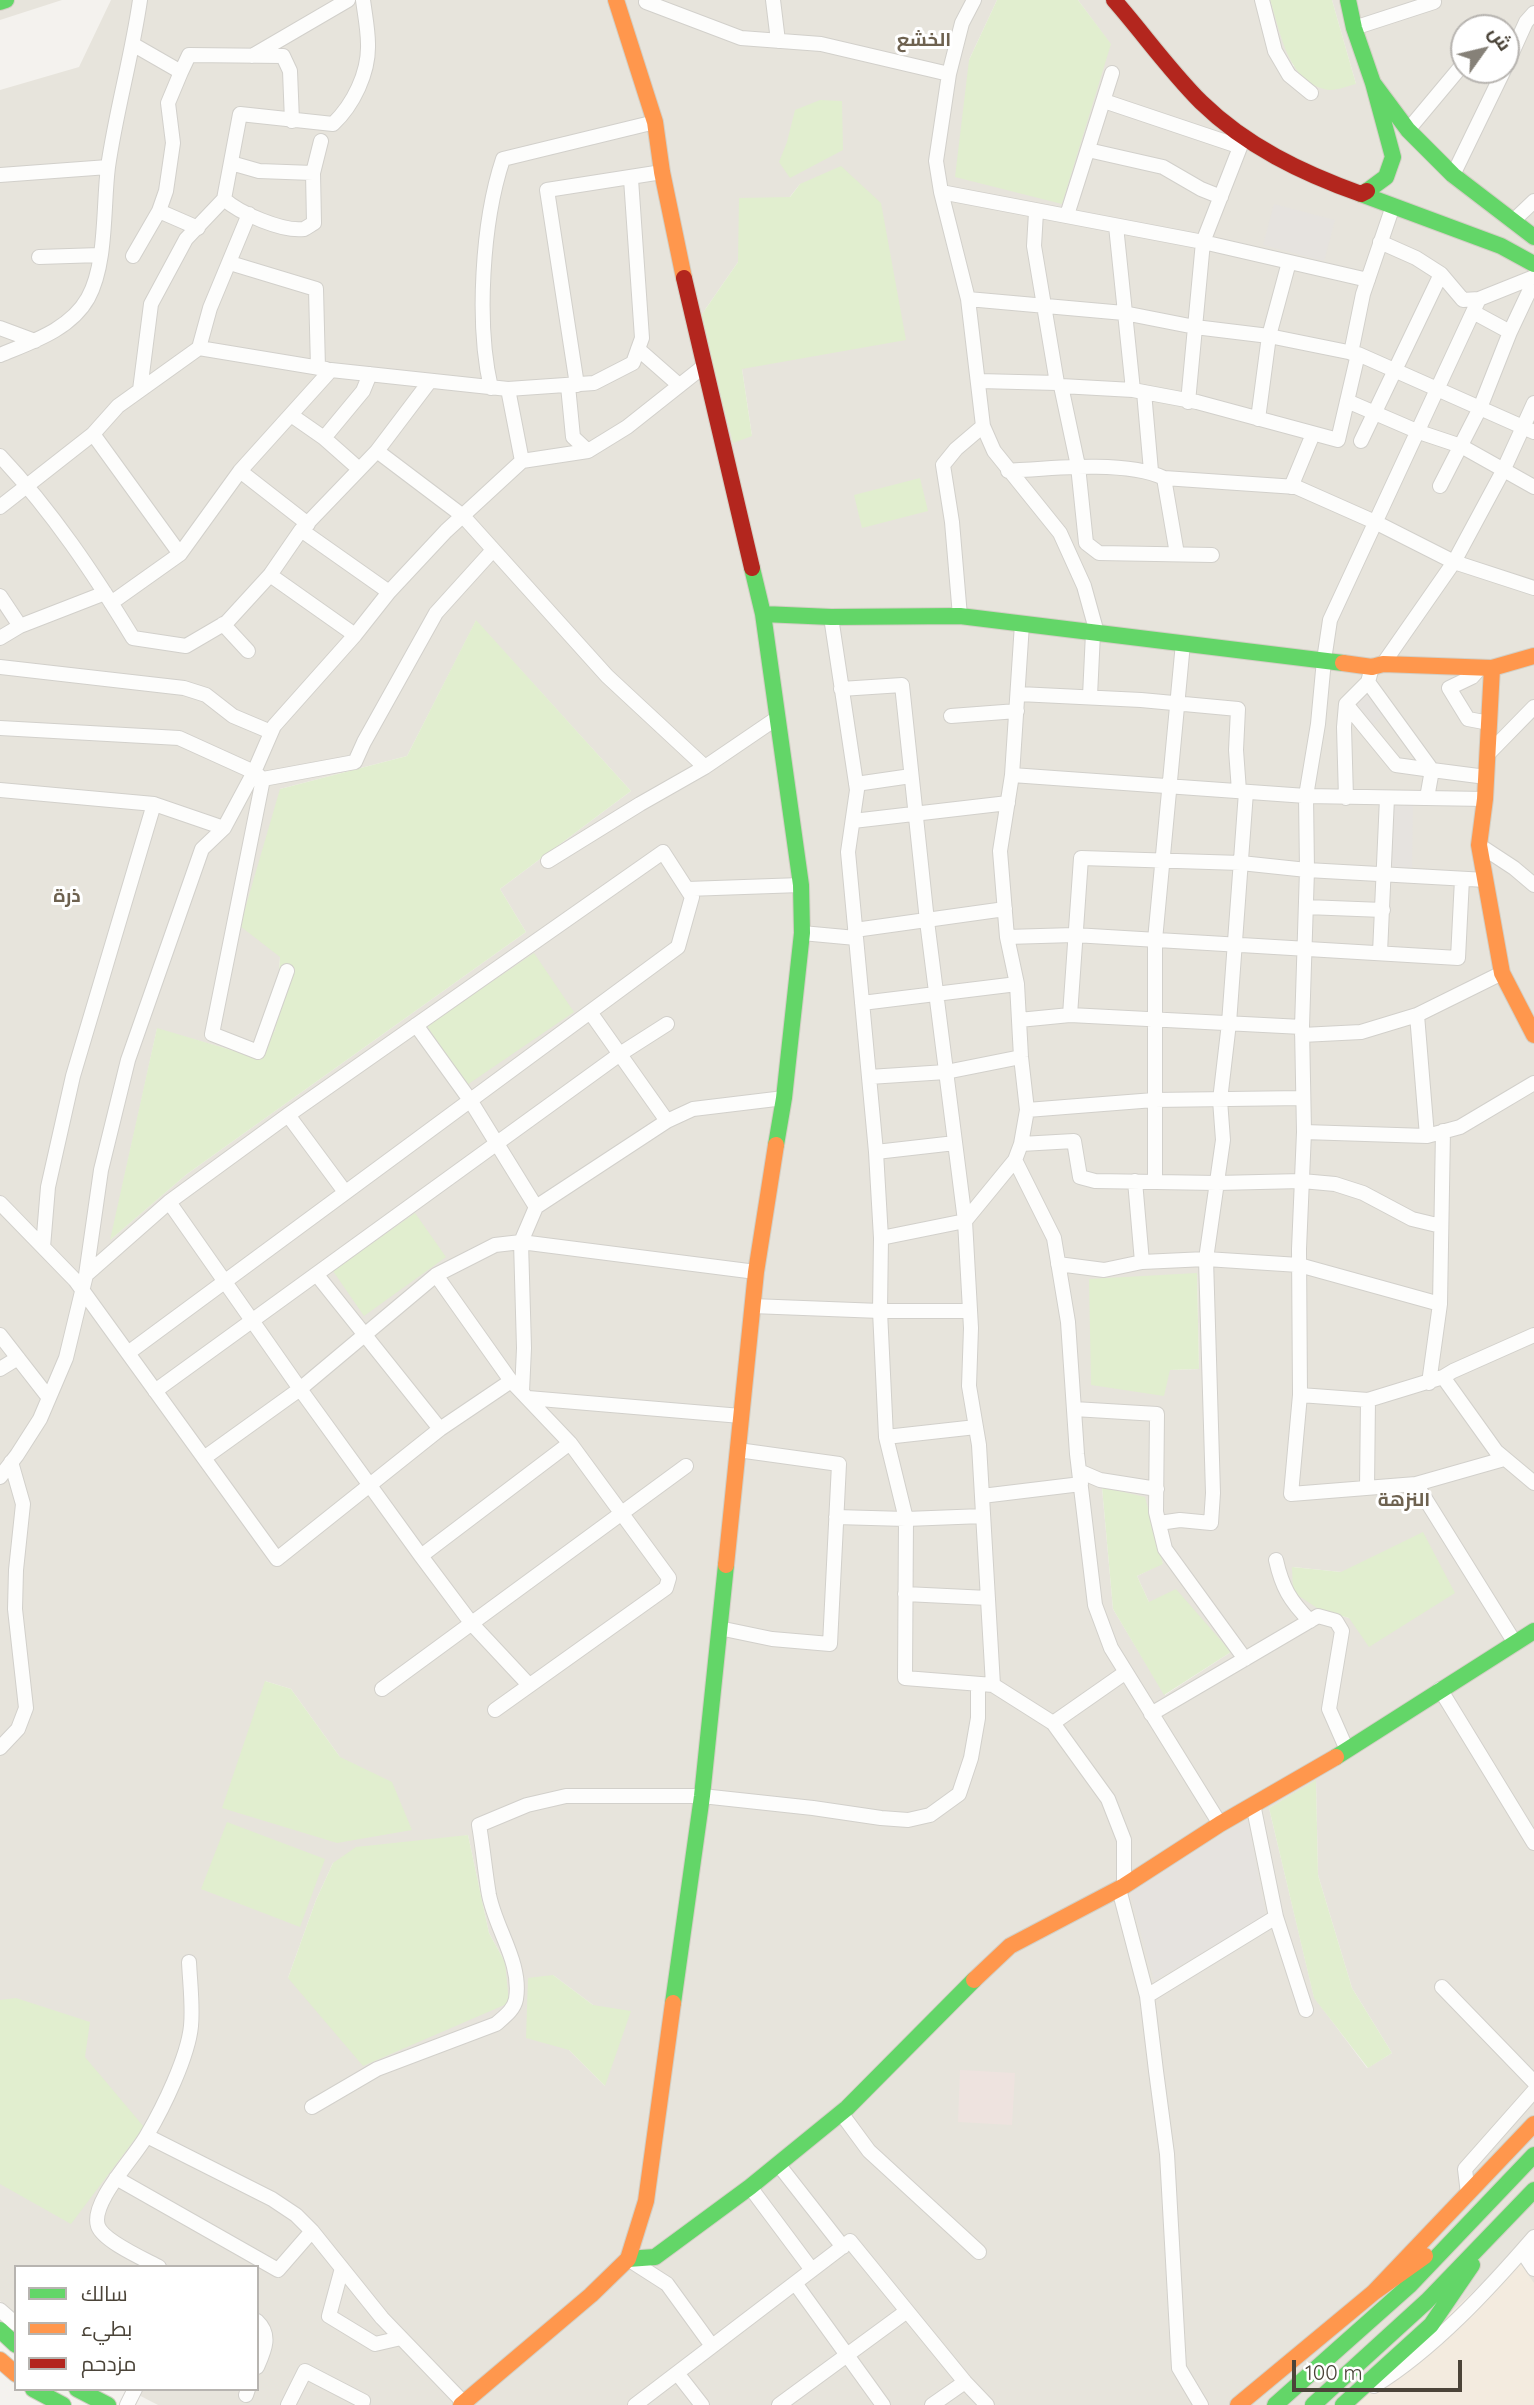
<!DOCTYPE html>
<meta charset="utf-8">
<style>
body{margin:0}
#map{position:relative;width:1534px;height:2405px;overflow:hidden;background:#f4f2ee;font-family:Quicksand,Cairo,sans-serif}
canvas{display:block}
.legend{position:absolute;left:14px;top:2265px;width:245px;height:126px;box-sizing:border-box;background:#fff;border:2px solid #b7b4b0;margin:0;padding:9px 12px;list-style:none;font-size:21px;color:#4b4439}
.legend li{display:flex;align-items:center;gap:14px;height:35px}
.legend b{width:35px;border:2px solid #b7b4b0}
.north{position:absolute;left:1450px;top:14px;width:70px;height:70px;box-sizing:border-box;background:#fff;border:2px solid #b7b4b0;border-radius:50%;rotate:56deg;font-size:19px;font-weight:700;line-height:28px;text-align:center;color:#4b4439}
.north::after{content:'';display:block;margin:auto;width:24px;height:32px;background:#868178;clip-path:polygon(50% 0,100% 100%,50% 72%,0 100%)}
.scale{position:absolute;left:1292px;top:2360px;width:170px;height:32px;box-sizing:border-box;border:4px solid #4b4439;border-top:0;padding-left:9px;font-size:21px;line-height:24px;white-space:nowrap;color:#4b4439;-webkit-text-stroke:5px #fff;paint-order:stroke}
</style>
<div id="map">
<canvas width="1534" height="2405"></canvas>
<ul class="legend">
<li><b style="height:9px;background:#63d668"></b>سالك</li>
<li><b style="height:9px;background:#ff974d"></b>بطيء</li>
<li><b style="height:9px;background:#b3261e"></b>مزدحم</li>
</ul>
<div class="north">ش</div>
<div class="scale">100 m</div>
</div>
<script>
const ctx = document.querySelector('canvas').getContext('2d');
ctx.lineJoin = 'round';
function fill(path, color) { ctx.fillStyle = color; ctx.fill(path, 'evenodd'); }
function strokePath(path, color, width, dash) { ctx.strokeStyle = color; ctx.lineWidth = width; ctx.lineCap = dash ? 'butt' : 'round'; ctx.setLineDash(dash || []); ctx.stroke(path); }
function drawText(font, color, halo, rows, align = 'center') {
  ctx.font = font + ' Quicksand,Cairo,sans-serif'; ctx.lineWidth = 6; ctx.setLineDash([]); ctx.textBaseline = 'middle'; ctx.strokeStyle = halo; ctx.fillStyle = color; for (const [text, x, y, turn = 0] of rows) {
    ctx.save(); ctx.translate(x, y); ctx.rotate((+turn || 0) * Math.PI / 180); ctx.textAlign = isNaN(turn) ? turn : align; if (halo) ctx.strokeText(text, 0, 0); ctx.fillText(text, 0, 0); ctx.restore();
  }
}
fill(new Path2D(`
 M0,0H62L0,20Z
 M111,0H997L969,60L1111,45L1078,0H1270L1293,66L1356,84L1332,0H1534V2405H158L127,2389H257V2267H16V2315L0,2301V90L79,67ZM1464,28H1506V70H1464ZM800,184L742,369L752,436L700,317L738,262ZM476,621L631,791L500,889L526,932L187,1174L111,1239L157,1029L238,1052L275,1031L280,957V789L407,756ZM1197,1273L1199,1369L1170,1370ZM1102,1487L1163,1563L1137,1576L1149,1602L1231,1652L1165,1695L1113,1609ZM1293,1567L1341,1572L1349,1618L1320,1610ZM265,1681L291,1689L340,1757ZM1316,1781L1318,1875L1352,1988L1392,2053L1367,2068L1314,1997L1269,1808ZM468,1835L489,1933L505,1962L288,1978L316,1900L333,1863ZM553,1975L593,2005L605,2086L569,2050Z`), '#e7e4dc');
fill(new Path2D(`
 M1514,2254L1534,2283V2405H1350Z`), '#f3ebdf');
fill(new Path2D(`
 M960,2070L1015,2073L1012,2125L958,2122Z`), '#eee3df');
fill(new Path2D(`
 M997,0H1078L1111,44L1062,204L955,177L969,60Z
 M1270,0H1332L1356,84C1348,86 1338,90 1330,90C1288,85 1281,33 1270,0Z
 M820,100L842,101L843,150L790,178L779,162L787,142L795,110Z
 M841,166L881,203L906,340L742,369L752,436L733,443L700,317L738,262L739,198L790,197L800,184Z
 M920,478L928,511L862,528L854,495Z
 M476,620L631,791L500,889L526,932L187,1174L110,1240L157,1028L238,1052L275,1031L280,957L240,926L280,789L407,756Z
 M534,953L574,1012L467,1085L427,1026Z
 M415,1213L446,1257L364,1316L333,1271Z
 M1197,1273L1199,1369L1170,1370L1164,1396L1091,1385L1089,1279Z
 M1102,1487L1145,1497L1163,1564L1137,1576L1149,1602L1176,1589L1231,1652L1164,1695L1113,1609Z
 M1423,1532L1455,1593L1369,1647L1349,1618L1320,1610L1293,1592L1292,1567L1341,1572Z
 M265,1681L291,1689L340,1757L392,1782L412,1830L337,1843L222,1808Z
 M1316,1780L1318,1875L1352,1988L1392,2053L1368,2068L1314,1998L1269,1808Z
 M227,1822L325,1859L300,1927L201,1889Z
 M468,1835L489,1933L505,1962L509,2003L363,2066L288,1978L316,1900L333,1863L356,1847Z
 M553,1975L593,2005L631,2011L605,2086L569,2050L526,2038L528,1978Z
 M16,1998L90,2022L85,2057L144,2127L71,2224L0,2184V2000Z`), '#e1eecf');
fill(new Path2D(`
 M1274,204L1335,220L1324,261L1263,245Z
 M1371,690L1387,712L1369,728L1352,707Z
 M1392,801L1413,802L1412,870L1389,869Z
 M1248,1820L1266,1915L1154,1981L1129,1890Z`), '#e6e3df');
const street = new Path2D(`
 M773,0L778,41
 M974,0L962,23L949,74L936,161L941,192L968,299L983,426L994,451L1060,533L1084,586L1097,633
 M1262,0L1275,51L1289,75L1311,93
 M646,2L741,38L821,44L949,74
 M1354,28L1434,2
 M134,45L181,72L189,55L283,56L290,71L292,121
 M252,56L348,0
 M1506,66L1526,22L1534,13
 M1104,101L1238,146
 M1408,130L1464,63
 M1088,150L1163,167L1201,189L1221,197
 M231,163L259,171L313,173
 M0,175L108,167
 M1453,175L1504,70
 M941,192L1203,242L1368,280
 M224,199C239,213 283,232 304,229C306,228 312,224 314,223L313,173L321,141
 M159,211L198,228
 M1036,212L1034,246L1057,383
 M1067,215L1112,73
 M1513,221L1534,201
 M1116,226L1133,390
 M1380,242L1416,258L1441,274L1463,300L1479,299L1534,277
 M133,256L159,211L166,191L173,143L168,103L181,72
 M39,257L100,255
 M230,263L316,289L318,368
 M968,299L1124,313L1195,327L1269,336L1358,354L1534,432
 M1479,299L1330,620L1324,660L1318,724L1306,796L1307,870L1302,1027L1304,1132L1299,1249L1300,1395L1291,1494L1416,1484L1504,1459
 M1473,312L1510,332
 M0,328L35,341
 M199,348L326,369
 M638,349L679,385
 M1351,353L1363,294L1393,206
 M0,355C31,342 70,330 88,298C107,264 103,206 108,167C116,111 132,56 140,0
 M979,381L1057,383L1061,386L1133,390L1197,402L1338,440L1358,354
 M577,385L547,190L662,172
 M568,386L573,437L588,451
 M1061,386L1078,466L1086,543L1099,553L1212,555
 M491,388C476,324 482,222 503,159L655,122
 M508,389L522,461
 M140,390L151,304L186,239L224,199L240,114L333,124C353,105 369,73 368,44C368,30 365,15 363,0
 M1144,392L1151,471
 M1347,401L1419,432L1461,446L1534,487
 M1188,402L1203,242L1244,137
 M291,415L324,438L359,469
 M1258,419L1269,336L1289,262
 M93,434L180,554
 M324,438L363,391L370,374
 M1361,441L1441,274
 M377,451L463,516L607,676L705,767
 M0,456C52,511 94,574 133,638L186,646L227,622L270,575L301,530L377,451L430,381
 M240,471L308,524
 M1008,471C1050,468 1128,460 1164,478L1296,487L1375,522L1454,562L1534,588
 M1164,478L1177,554
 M1440,486L1480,408L1510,332L1534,281
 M1291,487L1313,434
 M0,507L93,434L118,406L199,348L210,308L249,214
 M301,530L389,592
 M270,575L355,635
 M0,596L20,626
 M111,603L180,554L240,471L331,370L508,389L594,383L633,363L642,338L631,179
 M960,616L952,522L943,465L956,449L983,426
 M831,617L857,790L848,852L876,1152L881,1238L880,1311L886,1437L906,1519L905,1678L993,1685L1053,1723L1108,1799L1124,1840V1886
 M223,624L248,651
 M0,638L20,626L105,593
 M1383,664L1454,562L1503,471L1534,403
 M0,667L184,688L206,695L233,716L271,732
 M1372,667L1368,682L1432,770L1486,777
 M1480,668L1472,677L1449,688L1468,719L1489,723
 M1368,682L1346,704L1396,765L1432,770L1427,798
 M841,689L902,685L927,921L965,1221L971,1328L969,1386L979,1445L993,1685
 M1019,694L1141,700L1238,709L1236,750L1239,791
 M1090,696L1093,633
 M1346,704L1344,727L1346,798
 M951,716L1017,711
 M0,728L179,738L254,772L263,779L355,762L364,742L436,613L493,550
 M1488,754L1534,707
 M1012,775L1306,796L1485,799
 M263,779L212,1034L258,1052L287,971
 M856,784L911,776
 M0,790L154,804L224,828
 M853,821L1008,803
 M1479,845L1514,868L1534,885
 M548,861L640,804L705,767L777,718
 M687,889L801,885
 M1306,907L1383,910
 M855,930L1005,909
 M802,933L856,938
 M1007,937L1074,935L1458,958L1462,879
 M1380,953L1387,798
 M862,1003L1017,984
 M590,1012L667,1121
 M1070,1015L1081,858L1241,863L1307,870L1486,880
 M1417,1015L1427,1136
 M1019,1020L1070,1015L1302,1027
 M416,1025L470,1100L536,1207
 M1302,1035L1361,1032L1417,1015L1502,973
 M869,1077L946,1072L1021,1057
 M1027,1110L1154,1100L1303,1098
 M288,1115L345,1192
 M1304,1132L1427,1136L1460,1127L1534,1083
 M1021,1144L1074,1141L1080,1177L1095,1181L1217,1183L1302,1181L1335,1184L1363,1193L1412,1219L1441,1226
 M876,1152L955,1143
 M1015,1160L1054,1238L1068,1322L1077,1454L1095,1605L1111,1648L1220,1824
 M1135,1181L1142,1262L1206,1259L1299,1265L1440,1304
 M1155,1181V940L1183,643
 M169,1202L300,1389L421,1556L472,1624L529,1685
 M0,1203L75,1280L277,1559L440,1429L511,1381
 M881,1238L965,1221L1015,1160L1021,1144L1027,1110L1021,1057L1017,984L1007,937L1000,851L1012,775L1022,624
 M43,1247L48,1187L73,1076L154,804
 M1058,1264L1104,1270L1142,1262
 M86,1275L169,1202L288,1115L663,852L692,897L678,947L128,1353
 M317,1275L440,1429
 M436,1275L511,1381L570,1443L669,1578L666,1588L495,1710
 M752,1306L880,1311H970
 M0,1335L49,1398
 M0,1369L18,1358
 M1443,1377L1496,1451L1534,1483
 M1429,1383L1440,1304L1443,1131
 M155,1391L620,1054L667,1024
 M522,1392L524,1348L521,1242L536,1207L667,1121L693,1109L784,1098
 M1300,1395L1368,1400L1443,1377L1453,1371L1534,1335
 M528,1398L741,1416
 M1074,1409L1157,1414L1156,1512L1165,1549L1245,1659
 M886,1437L976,1427
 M204,1458L300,1389L436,1275L495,1245L521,1242L756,1272
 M1079,1471L1100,1480L1157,1489
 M0,1477L17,1455L40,1419L66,1358L86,1275L101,1170L128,1060L202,849L224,828L254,772L274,726L355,635L389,592L446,531L522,461L588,451L627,427L704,366
 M1416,1484L1515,1643
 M1367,1488L1368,1400
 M982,1496L1081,1484
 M836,1517L906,1519L983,1516
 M1159,1523L1180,1520L1211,1523L1213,1493L1206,1259L1223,1140L1220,1100L1229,1023L1246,792
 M421,1556L570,1443
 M1276,1560C1282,1587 1290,1601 1310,1621
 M905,1594L988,1598
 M719,1628L772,1639L830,1644L839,1464L738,1450
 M382,1689L686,1466
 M1440,1689L1534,1843
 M1151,1714L1318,1616L1336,1621L1342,1631L1329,1709L1347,1750
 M1053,1723L1126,1672
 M0,1748L18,1729L26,1708L15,1609L16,1570L23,1504L11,1462
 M1253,1804L1276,1917L1306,2010
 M1119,1889L1147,1996L1156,2071L1167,2154L1179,2368L1201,2405
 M1442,1987L1534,2082
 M1147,1996L1276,1917
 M312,2107L377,2069L496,2024C504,2017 514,2010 516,1999C522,1963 496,1930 489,1895C485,1872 483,1848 479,1825L527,1805L566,1796H702L813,1808L881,1818L908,1820L930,1815L959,1794L971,1758L978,1718V1684
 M841,2113L869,2151L979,2252
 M147,2136L272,2199L296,2215L312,2231L382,2318L464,2403
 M778,2164L843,2247
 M116,2178L278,2270L312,2231
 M750,2187L812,2270
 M1468,2194L1465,2169L1534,2091
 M1534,2255L1522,2251L1534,2269
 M628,2259L667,2284L712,2346
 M159,2267C144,2259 103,2241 98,2226C90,2202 136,2156 147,2135C163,2108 188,2057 191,2026C193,2006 190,1983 189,1962
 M342,2268L329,2316L375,2344L401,2338
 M795,2283L883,2405
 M0,2310L16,2324
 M257,2321C272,2335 264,2351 257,2367
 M677,2373L702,2405
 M1374,2386C1433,2350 1489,2289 1534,2237
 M246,2395L248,2389
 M127,2405L135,2389
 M288,2405L305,2371L363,2401L362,2405
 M635,2405L850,2241L965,2382L987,2405
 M779,2405L907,2311
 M932,2405L965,2382`);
const fast = new Path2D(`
 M1348,0L1354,28L1373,83L1408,130L1453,175L1534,237
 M0,2L6,0
 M1367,191L1386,177L1393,157L1373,83
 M1361,194L1501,246L1534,264
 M752,568L763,614L801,885L802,933L784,1098L776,1145
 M763,614L831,617L960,616L1343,663
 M1336,1757L1534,1631
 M673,2003L702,1796L726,1565
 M628,2259L655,2257L750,2187L847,2108L974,1980
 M0,2330L16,2345
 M33,2389L63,2405
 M77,2389L108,2405
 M1275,2405L1410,2285L1534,2155
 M1313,2405L1427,2301L1534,2190
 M1343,2405L1431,2325L1472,2265`);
const slow = new Path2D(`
 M616,0L655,122L662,172L684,278
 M1343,663L1372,667L1383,664L1492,668L1534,656
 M1492,668L1485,799L1479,845L1502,973L1534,1035
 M726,1565L756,1272L776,1145
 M974,1980L1010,1946L1124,1886L1220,1824L1336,1757
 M1373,2293L1425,2256
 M0,2360L16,2374
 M461,2405L591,2295L628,2259L646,2201L673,2003
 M1238,2405L1373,2293L1534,2124`);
const jam = new Path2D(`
 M1114,0C1143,33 1169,70 1201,102C1246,146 1302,173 1361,194L1367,191
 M684,278L752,568`);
strokePath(street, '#d2d0cb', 16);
strokePath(fast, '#d3cfc5', 18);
strokePath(slow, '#d3cfc5', 18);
strokePath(jam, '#d3cfc5', 18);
strokePath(street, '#fdfdfc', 14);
strokePath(fast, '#63d668', 16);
strokePath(slow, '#ff974d', 16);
strokePath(jam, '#b3261e', 16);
drawText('bold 19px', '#6e6250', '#fff', [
 ["الخشع",924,40],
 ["ذرة",67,896],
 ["النزهة",1404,1500]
]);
</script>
